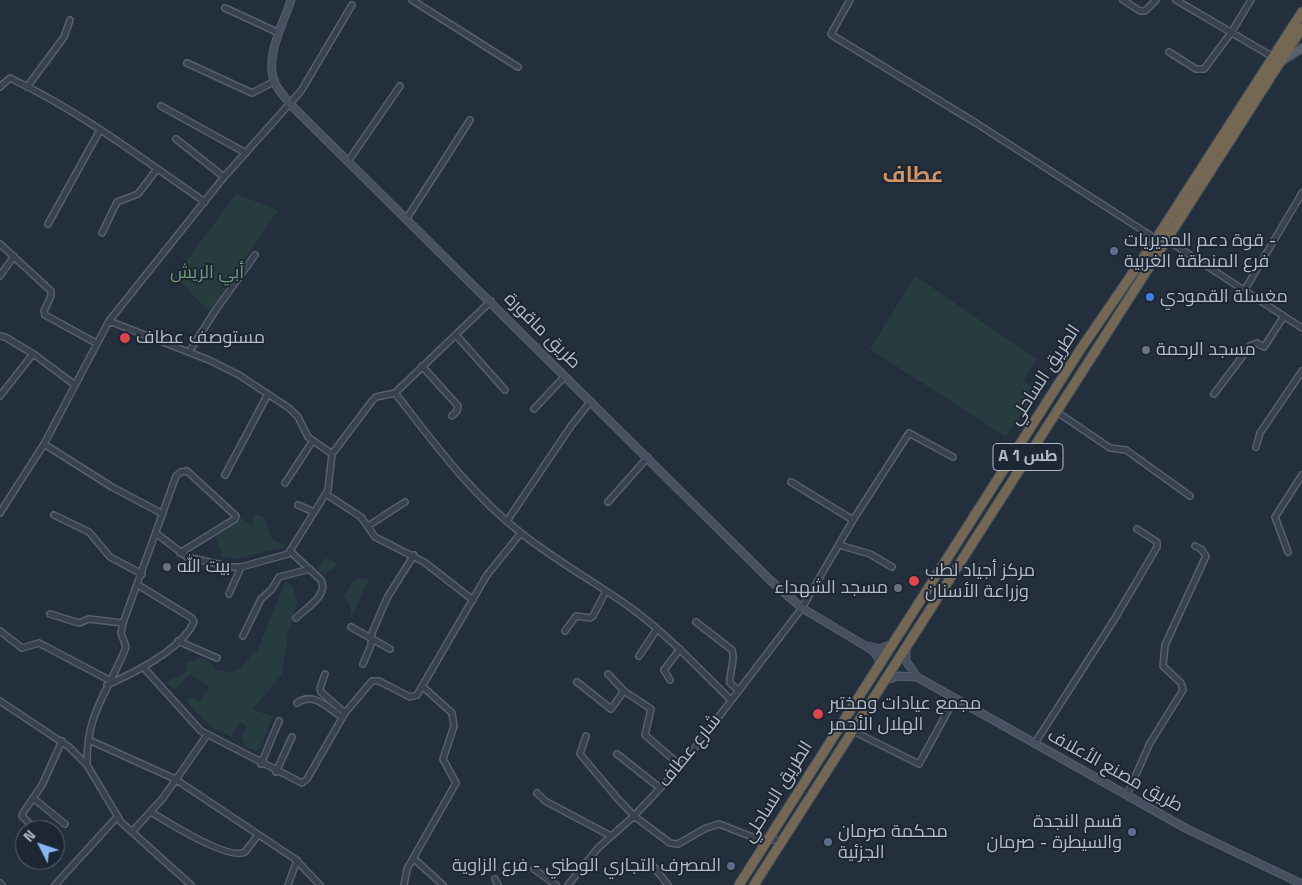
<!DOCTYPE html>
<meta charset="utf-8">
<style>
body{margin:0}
#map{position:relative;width:1302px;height:885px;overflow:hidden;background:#242f3e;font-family:"Space Grotesk",sans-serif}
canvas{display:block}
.north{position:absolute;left:15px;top:820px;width:50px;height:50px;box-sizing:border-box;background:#1d2633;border:1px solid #59626f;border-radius:50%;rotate:311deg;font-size:14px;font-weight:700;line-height:20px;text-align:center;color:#b4bcc9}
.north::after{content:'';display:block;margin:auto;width:18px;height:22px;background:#8ab4f8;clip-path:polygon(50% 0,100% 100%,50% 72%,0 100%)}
</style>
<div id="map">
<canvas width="1302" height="885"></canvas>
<div class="north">N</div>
</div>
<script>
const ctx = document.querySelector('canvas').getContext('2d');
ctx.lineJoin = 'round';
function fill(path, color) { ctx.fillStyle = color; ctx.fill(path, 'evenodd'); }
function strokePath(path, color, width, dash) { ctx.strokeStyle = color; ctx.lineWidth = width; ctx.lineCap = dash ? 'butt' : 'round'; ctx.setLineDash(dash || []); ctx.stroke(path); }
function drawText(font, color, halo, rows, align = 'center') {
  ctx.font = font + ' "Space Grotesk",Cairo,sans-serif'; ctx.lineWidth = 4; ctx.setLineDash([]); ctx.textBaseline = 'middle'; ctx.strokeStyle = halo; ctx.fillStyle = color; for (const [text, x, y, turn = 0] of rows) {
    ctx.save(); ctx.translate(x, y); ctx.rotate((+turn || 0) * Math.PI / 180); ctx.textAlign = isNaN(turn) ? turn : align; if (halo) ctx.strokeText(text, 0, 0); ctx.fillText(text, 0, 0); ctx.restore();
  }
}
fill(new Path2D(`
 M236,194L278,210L210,311L193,296L176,275Z
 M915,276L1037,359L1023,381L1037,391L1006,437L870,349Z
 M255,514L264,517L272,539L287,547L235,559L222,557L215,535L241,518L252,525Z
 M326,558L338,564L324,575L317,568Z
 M355,579H369L352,617L349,603L344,596Z
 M285,582L292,585L297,602L288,633L282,674L252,710L273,716L261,747L256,751L245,747L241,736L247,727L241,722L235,729L232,737L211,727L186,701L189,697L200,701L210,687L190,674L175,690L167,684L171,678L178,677L187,671L186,662H194L198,657L208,660L216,670L232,672L241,667L258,649Z`), '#263c3f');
const street = new Path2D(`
 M412,0L518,67
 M850,0L831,34L835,37L976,123L1156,239
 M1123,0L1140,11H1145L1156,0
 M1176,0L1273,57
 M225,8L279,33
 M1169,52L1196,69H1204L1231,33L1251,0
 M187,63L252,93L275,81
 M0,87L10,78C80,111 142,159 205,202
 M27,87L64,37L70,20
 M161,106L246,153
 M176,139L224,177
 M349,160L400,86
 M407,218L470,120
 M48,224L100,130
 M102,233L117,202L138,194L157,169
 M1167,240L1302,328
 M0,244L51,291V296L44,311L45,315L96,343
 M0,276L14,256
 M1244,291L1302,193
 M109,321L209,360L239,375L289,408L298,417L308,437L332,454
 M456,335L505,390
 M0,336L5,337L35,355L75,385
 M189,352L215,311L255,255
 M422,366L458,406L457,411L452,416
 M395,393C434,443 471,494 521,533C556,561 595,582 631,608C668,635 698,668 731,700
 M1214,394L1251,345L1257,343L1264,347L1284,316
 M0,396L33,354
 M534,409L565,376
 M1057,412L1110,448L1126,450L1190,496
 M44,444L112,487L163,514
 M1256,447L1260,433L1302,371
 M225,475L268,394
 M791,482L853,520
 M285,483L312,442
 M326,494L361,517L375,537L424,562L473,600
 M608,502L648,457
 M298,505L314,512
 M0,513L44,444L109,321L224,177L301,91L352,5
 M54,515L89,532L110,557L142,574
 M507,521L571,426L591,401
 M368,526L405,502
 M157,534L187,557L231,567H241L288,554L328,490L332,454L372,401L376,397L395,393L491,301
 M839,545L870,554L892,567
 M291,552L321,580C329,595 306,608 296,618
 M1288,552L1275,517L1302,475
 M229,594L241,567
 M50,614L79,623L89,619L123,623
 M696,622L732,650C736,661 729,672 730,683L738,690
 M351,627L390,649
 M0,631L22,648L39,643L109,680
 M565,631L576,616L590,618L593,616L606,591
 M243,636L261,599L272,589L279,577L310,569
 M178,641L217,658
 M639,656L657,629
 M363,664L371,645L372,633L387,598L414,555
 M144,668L201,731L302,783L307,779L345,713L372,681H379L410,697L417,695L487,575L521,533
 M325,674L320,688L321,692L345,713
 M608,674L624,691L651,709L645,735L681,766
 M670,680L664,670L680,649
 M577,682L611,709L624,691
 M107,685C134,673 181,650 194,622L192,618L138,585
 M0,701L69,747L87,765L121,822L191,885
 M297,703C314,691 327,708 342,717
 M853,731L919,764L955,698
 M586,736L580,754L618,799L634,816L670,843L678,844L706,828L719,824L755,838L782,841
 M89,740L175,779L295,859L320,885
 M1035,743L1114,620L1157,547V542L1137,529
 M617,754L660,788
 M261,764L279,721
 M87,765C86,712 108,693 126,647L121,633L123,623L176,476L181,472L187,471L236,516L235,519L180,553
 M276,772L292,737
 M537,793L545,801L611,836
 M1127,795L1150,743L1183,690L1181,683L1163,666L1165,645L1206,556L1201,549L1195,546
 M33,798L65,824
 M151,812C167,822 229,861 245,852L258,835
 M31,825L22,816L23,813L42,785L62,741
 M132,832L163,798L207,735
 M413,858L443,885
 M654,867L668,885
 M534,869L556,885
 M495,879L498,885
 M0,883L2,885
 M55,885L117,817
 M288,885L297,860
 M404,885L407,869L456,783L443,759L454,726L452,713L422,686
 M568,885L598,848L634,816L681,766L802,608L853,520L909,433L953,457`);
const secondary = new Path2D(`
 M291,0C283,25 264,57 275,83C278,90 285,97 289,103L770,580L802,608L872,650L878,657L879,662
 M868,646L880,649L890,645
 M906,649V661L917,677L1187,829L1302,884
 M886,680L898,676L917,677`);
const primary = new Path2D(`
 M1282,61L1302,48`);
const highway = new Path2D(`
 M739,885L1080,350L1156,239L1302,12
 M754,885L1302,28`);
strokePath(street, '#565f6c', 8);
strokePath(secondary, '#565f6c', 9);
strokePath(primary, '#414a57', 10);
strokePath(highway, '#434c59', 11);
strokePath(street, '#38414e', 5);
strokePath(secondary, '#465061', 7);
strokePath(primary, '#56606e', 8);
strokePath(highway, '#746855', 9);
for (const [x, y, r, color] of [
 [1114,251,5,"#5c6f8a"],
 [1150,297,5,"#3f7fe0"],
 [125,338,6,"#e0444e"],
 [1146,350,5,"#6b7280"],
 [167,567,5,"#6b7280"],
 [914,581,6,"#e0444e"],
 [898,588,5,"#6b7280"],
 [818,714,6,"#e0444e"],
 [1132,832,5,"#5c6f8a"],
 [828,842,5,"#5c6f8a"],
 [731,866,5,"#5c6f8a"]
]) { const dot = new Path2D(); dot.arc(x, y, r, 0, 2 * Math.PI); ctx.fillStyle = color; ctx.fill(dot); strokePath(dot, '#1d2633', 2); }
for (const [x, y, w] of [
 [1028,457,70]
]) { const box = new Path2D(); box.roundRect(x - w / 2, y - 13.5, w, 27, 4); ctx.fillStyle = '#1d2633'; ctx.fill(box); strokePath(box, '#b4bcc9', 1); }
drawText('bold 16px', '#b4bcc9', null, [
 ["A 1 طس",1028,457]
]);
drawText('18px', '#b4bcc9', '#1d2633', [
 ["قوة دعم المديريات -",1124,241],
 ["فرع المنطقة الغربية",1124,262],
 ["مغسلة القمودي",1160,297],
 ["مستوصف عطاف",136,338],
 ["مسجد الرحمة",1156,350],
 ["بيت الله",177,567],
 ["مركز أجياد لطب",925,571],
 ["وزراعة الأسنان",925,592],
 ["مسجد الشهداء",888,588,"right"],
 ["مجمع عيادات ومختبر",829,704],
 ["الهلال الأحمر",829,725],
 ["قسم النجدة",1122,822,"right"],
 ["والسيطرة - صرمان",1122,843,"right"],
 ["محكمة صرمان",838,832],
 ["الجزئية",838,853],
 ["المصرف التجاري الوطني - فرع الزاوية",721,866,"right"]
], 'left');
drawText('18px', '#6b9a76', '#1d2633', [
 ["أبي الريش",207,273]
]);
drawText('18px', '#b4bcc9', '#1d2633', [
 ["طريق ماقورة",542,331,45],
 ["الطريق الساحلي",1045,375,-57],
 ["شارع عطاف",690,751,-51],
 ["طريق مصنع الأعلاف",1115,771,29],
 ["الطريق الساحلي",778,792,-58]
]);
drawText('bold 22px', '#d59563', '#1d2633', [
 ["عطاف",913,176]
]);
</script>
